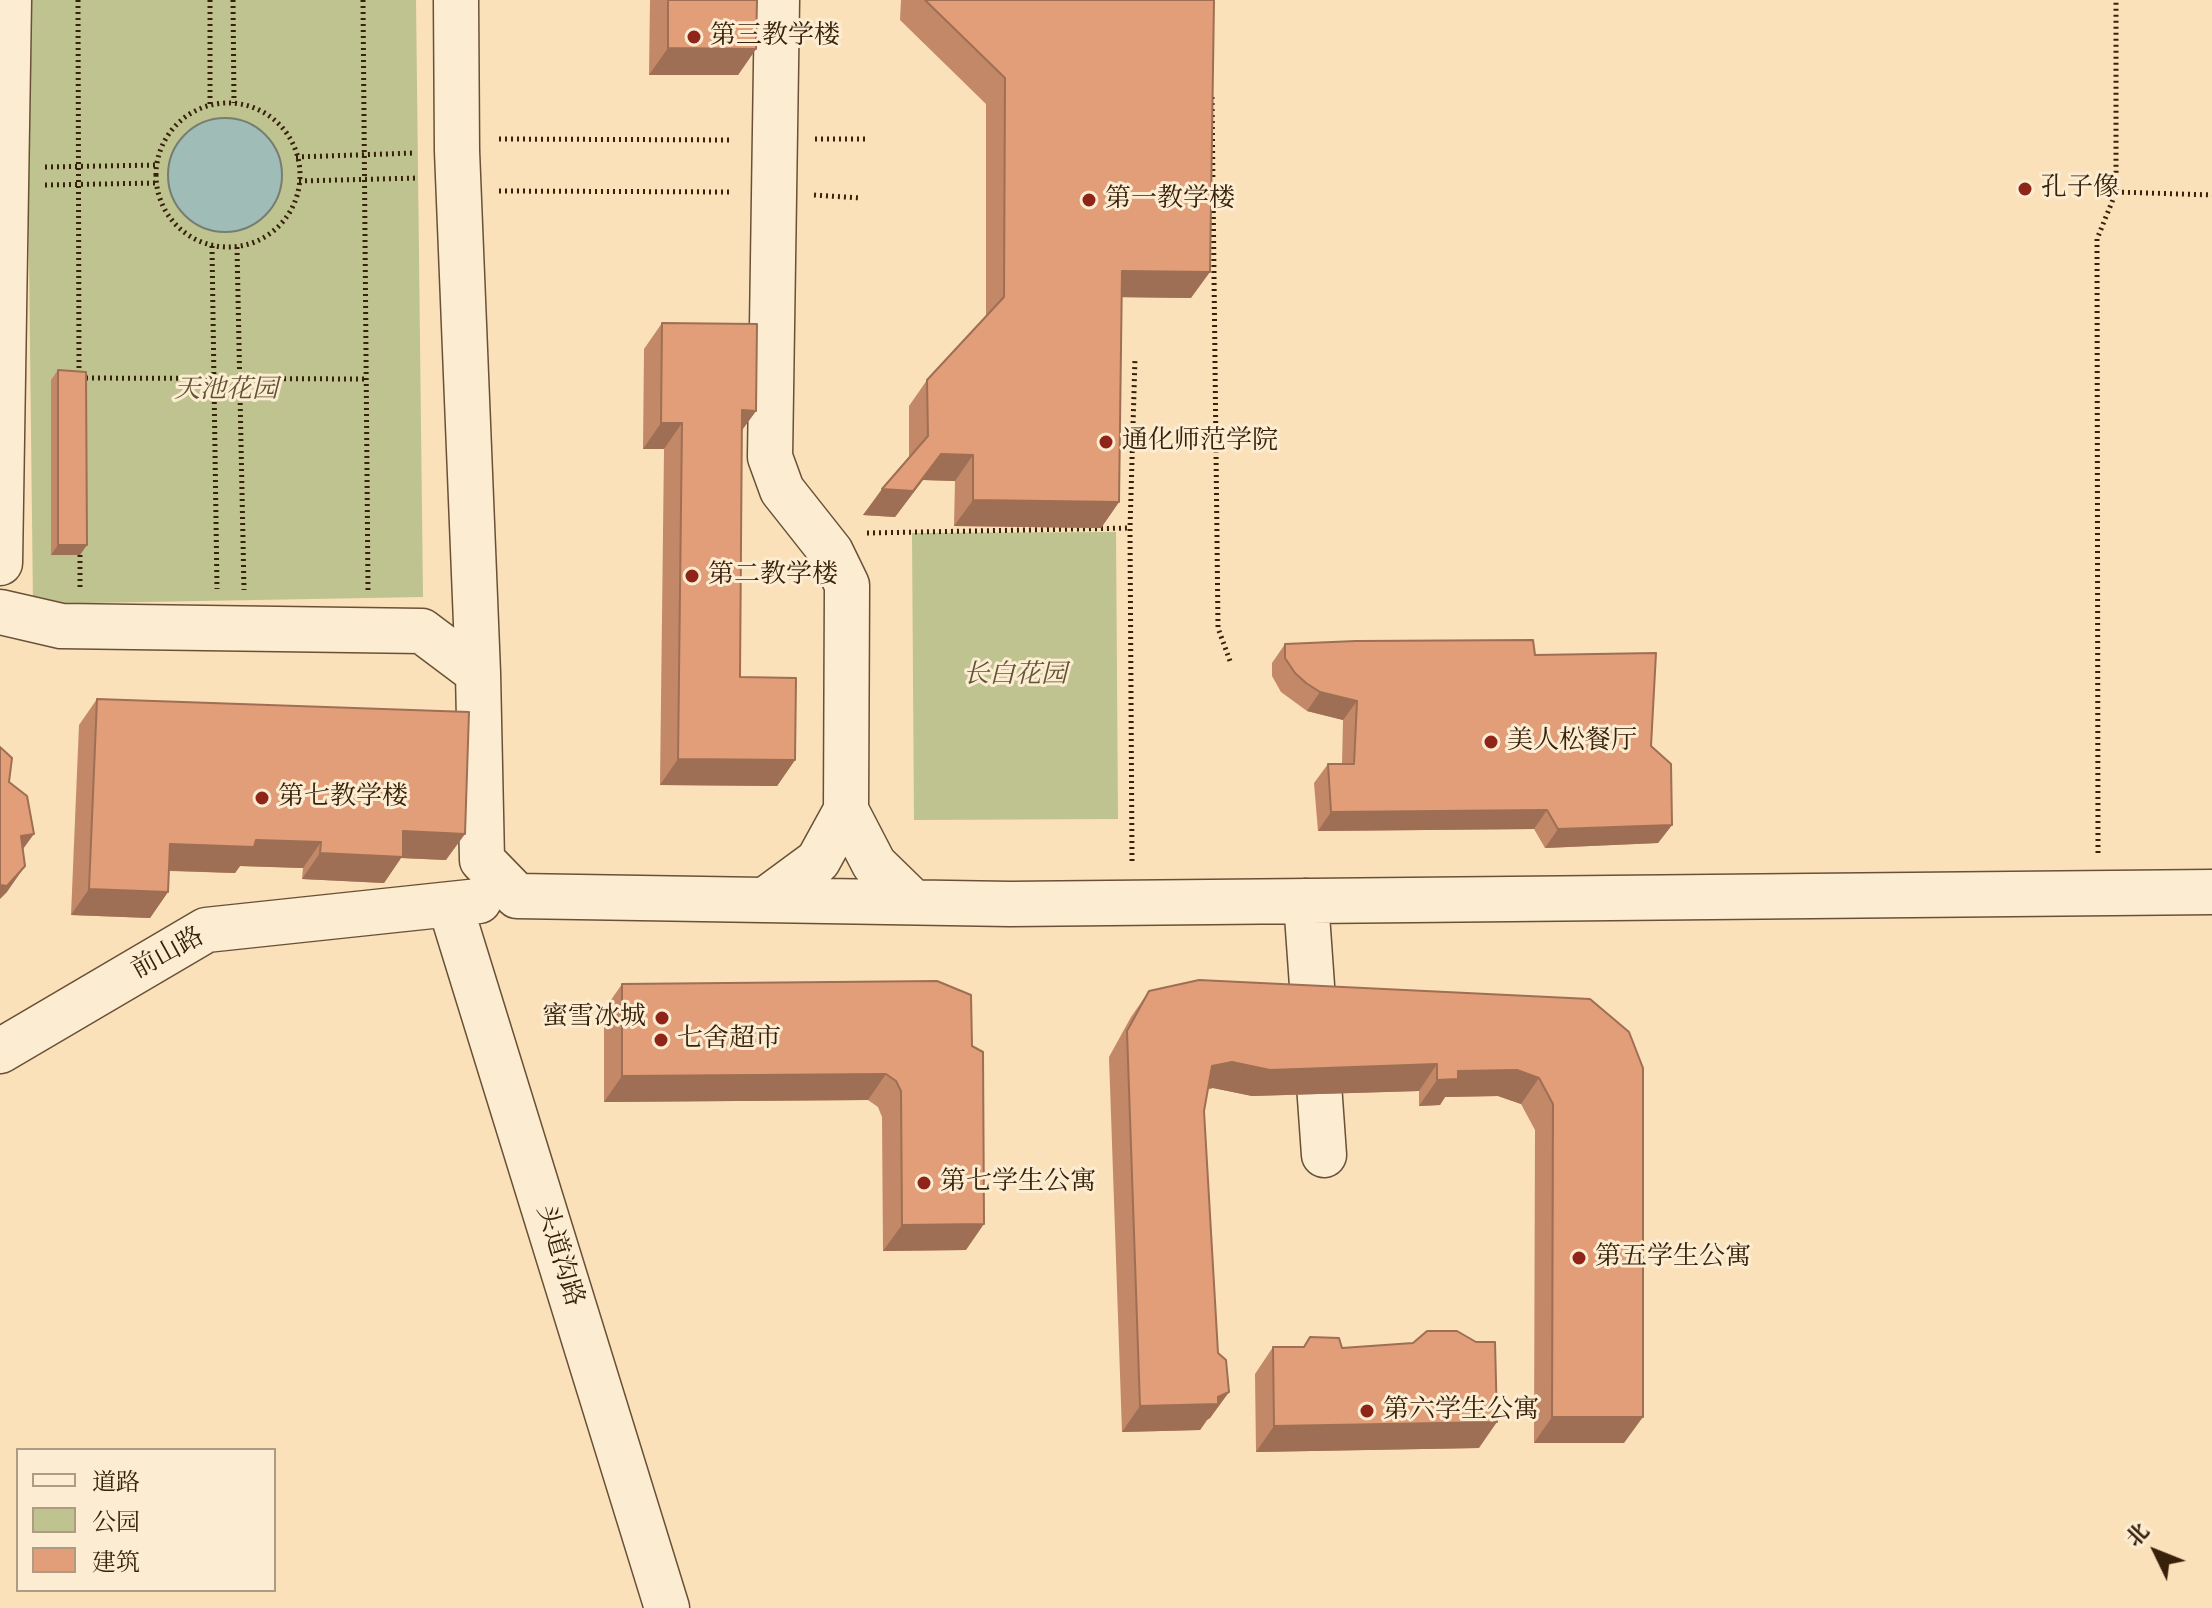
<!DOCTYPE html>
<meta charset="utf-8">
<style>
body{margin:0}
#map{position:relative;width:2212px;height:1608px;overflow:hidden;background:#fae1b9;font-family:"Libre Bodoni","Noto Serif SC",serif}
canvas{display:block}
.legend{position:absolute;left:16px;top:1448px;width:260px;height:144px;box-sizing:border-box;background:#fcecd2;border:2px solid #ae9b82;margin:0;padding:10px 14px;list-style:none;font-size:24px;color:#38210b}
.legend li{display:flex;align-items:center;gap:16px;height:40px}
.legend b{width:40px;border:2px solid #ae9b82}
.north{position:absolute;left:2116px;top:1512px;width:80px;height:80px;-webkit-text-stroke:6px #fcecd2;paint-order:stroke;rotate:313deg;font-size:22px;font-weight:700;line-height:32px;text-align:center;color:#38210b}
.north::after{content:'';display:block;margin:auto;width:28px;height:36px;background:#38210b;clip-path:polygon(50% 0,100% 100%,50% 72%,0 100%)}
</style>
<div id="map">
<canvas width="2212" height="1608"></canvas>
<ul class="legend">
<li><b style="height:10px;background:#fcecd2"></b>道路</li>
<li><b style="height:22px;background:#bec38f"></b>公园</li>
<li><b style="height:22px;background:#e29e78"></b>建筑</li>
</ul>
<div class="north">北</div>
</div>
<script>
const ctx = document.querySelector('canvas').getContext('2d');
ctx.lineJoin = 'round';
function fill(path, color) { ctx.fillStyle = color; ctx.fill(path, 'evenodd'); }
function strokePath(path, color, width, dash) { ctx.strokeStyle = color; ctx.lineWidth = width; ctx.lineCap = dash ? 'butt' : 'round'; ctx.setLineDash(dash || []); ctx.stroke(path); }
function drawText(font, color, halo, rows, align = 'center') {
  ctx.font = font + ' "Libre Bodoni","Noto Serif SC",serif'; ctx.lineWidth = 6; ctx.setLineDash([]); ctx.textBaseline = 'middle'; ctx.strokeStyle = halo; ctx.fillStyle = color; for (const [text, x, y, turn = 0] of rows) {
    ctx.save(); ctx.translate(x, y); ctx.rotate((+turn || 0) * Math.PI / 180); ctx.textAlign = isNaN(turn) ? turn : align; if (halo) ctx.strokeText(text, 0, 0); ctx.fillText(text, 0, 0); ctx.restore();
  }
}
fill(new Path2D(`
 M26,0H416L423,597L33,604Z
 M1116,532L1118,819L914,820L912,533Z`), '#bec38f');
const water = new Path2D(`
 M168 175a57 57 0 1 1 114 0a57 57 0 1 1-114 0Z`);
fill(water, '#a0bcb7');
strokePath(water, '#767e72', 2);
const minor = new Path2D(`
 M456,0L457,151L478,673
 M0,563L9,0
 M0,612L61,626L422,631L478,673L482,860L517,896L1010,904L2212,892
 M846,810L874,864L913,902
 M765,900L818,861L846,810L847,585L831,552L782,490L770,457L777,0
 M1306,901L1324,1155
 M450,905L667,1608
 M0,1051L206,930L479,901`);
strokePath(minor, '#685136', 47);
strokePath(new Path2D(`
 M78,0L79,375
 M210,0V106
 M233,0L234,103
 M363,0L368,591
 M1212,97L1218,628L1230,661
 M156 175a72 72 0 1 1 144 0a72 72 0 1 1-144 0Z
 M499,139L733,140
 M815,139H866
 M296,157L415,153
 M45,167L157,165
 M299,181L418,178
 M45,185L156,183
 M499,191L733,192
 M2116,192L2212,195
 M814,195L860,198
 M212,246L217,589
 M237,247L244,590
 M80,378L367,379
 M867,533L1130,528
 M80,549V587
 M2098,853L2097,239L2116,192V0
 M1132,861L1130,528L1135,358`), '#38210b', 5, [2, 4]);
strokePath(minor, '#fcecd2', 44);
fill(new Path2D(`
 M650,0H757L756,49L738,75H649Z
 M901,0H1214L1191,298L1122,297L1119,502L1101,528L954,526L955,481L923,480L895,517L863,515L909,457V406L927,380L986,317V104L900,20Z
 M662,323L756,411L742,430L740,677L795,760L777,786L660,785L664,449H643L644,349Z
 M58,370L80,555H51V380Z
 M1285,644L1535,655L1651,746L1672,825L1658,843L1545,848L1534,829L1318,831L1314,783L1328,764H1342L1343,720L1307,711L1281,692L1272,676V663Z
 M97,699L446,860L401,858L384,883L302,879L303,868L240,866L235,873L169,871L168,892L150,918L71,915L79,725Z
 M937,981L966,1250L883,1251L882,1117L878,1107L868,1100L604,1102V1010L622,984Z
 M1149,991L1590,999L1624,1443H1534L1535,1130L1521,1104L1498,1096L1445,1097L1440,1105L1419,1106V1091L1252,1096L1213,1088L1208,1089L1204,1111L1218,1353L1229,1392L1210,1418L1207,1420L1200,1430L1122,1432L1109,1057L1131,1017Z
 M1273,1347L1342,1348L1479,1448L1256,1452L1255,1374Z`), '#c28867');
fill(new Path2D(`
 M668,48L756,49L738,75H649Z
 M1122,271L1210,272L1191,298L1104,297Z
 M742,410L756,411L737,437Z
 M661,423H682L664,449H643Z
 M941,454L973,455L955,481L923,480L895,517L863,515L882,489Z
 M973,500L1119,502L1101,528L954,526Z
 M58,545H87L80,555H51Z
 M1320,692L1357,701L1343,720L1307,711Z
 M678,759L795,760L777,786L660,785Z
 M1547,810L1534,829L1318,831L1331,812Z
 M1672,825L1658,843L1545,848L1558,829Z
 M403,831L465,834L446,860L401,858L384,883L302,879L320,853Z
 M34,834L15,860L21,836Z
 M256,840L321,842L303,868L240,866L235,873L152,870L170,844Z
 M25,866L7,892L0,899V885Z
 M89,889L168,892L150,918L71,915Z
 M1232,1062L1437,1064L1419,1091L1252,1096L1213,1088L1194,1092L1212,1066Z
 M1517,1070L1539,1078L1521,1104L1498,1096L1445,1097L1440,1105L1419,1106L1437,1080L1458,1071Z
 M886,1074L868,1100L604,1102L622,1076Z
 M984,1224L966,1250L883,1251L902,1225Z
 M1229,1392L1210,1418L1207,1420L1200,1430L1122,1432L1140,1406L1218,1397Z
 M1552,1417H1643L1624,1443H1534Z
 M1497,1422L1479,1448L1256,1452L1274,1426Z`), '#9e6f54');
const building = new Path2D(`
 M668,0H757L756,49L668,48Z
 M925,0H1214L1210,272L1122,271L1119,502L973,500V455L941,454L913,491L882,489L928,436L927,380L1004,297L1005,78Z
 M662,323L757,324L756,411L742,410L740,677L796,678L795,760L678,759L682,423H661Z
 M58,370L86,372L87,545H58Z
 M1533,640L1535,655L1656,653L1651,746L1671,764L1672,825L1558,829L1547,810L1331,812L1328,764H1354L1357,701L1320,692L1306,683L1295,673L1285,658V644L1356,641Z
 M97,699L469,712L465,834L403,831V857L320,853L321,842L256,840L254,847L170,844L168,892L89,889Z
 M0,747L12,758L9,782L27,796L34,834L21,836L25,866L7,886L0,885Z
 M1199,980L1590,999L1629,1032L1643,1068V1417H1552L1553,1104L1539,1078L1517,1070L1458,1071V1079L1437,1080V1064L1270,1070L1232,1062L1212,1066L1204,1111L1218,1353L1226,1360L1229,1392L1218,1397V1404L1140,1406L1127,1031L1149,991Z
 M937,981L971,995L972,1046L983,1052L984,1224L902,1225L901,1091L896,1081L886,1074L622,1076V984Z
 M1427,1331H1457L1476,1342H1495L1497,1422L1274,1426L1273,1347H1304L1310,1337L1339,1338L1342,1348L1413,1343Z`);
fill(building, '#e29e78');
strokePath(building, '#9e6f54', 2);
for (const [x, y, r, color] of [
 [694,37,8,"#8f2418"],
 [2025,189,8,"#8f2418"],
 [1089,200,8,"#8f2418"],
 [1106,442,8,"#8f2418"],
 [692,576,8,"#8f2418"],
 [1491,742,8,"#8f2418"],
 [262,798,8,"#8f2418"],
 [662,1018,8,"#8f2418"],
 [661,1040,8,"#8f2418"],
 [924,1183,8,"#8f2418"],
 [1579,1258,8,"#8f2418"],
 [1367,1411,8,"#8f2418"]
]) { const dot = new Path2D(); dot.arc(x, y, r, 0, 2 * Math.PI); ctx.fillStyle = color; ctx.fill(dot); strokePath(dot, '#fcecd2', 3); }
drawText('26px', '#38210b', '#fcecd2', [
 ["第三教学楼",710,37],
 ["孔子像",2041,189],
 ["第一教学楼",1105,200],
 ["通化师范学院",1122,442],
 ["第二教学楼",708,576],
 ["美人松餐厅",1507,742],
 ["第七教学楼",278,798],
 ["蜜雪冰城",646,1018,"right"],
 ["七舍超市",677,1040],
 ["第七学生公寓",940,1183],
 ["第五学生公寓",1595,1258],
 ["第六学生公寓",1383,1411]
], 'left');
drawText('italic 26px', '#605233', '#fcecd2', [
 ["天池花园",226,391],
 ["长白花园",1015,676]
]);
drawText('26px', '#38210b', '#fcecd2', [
 ["前山路",168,954,-29],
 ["头道沟路",559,1256,73]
]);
</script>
